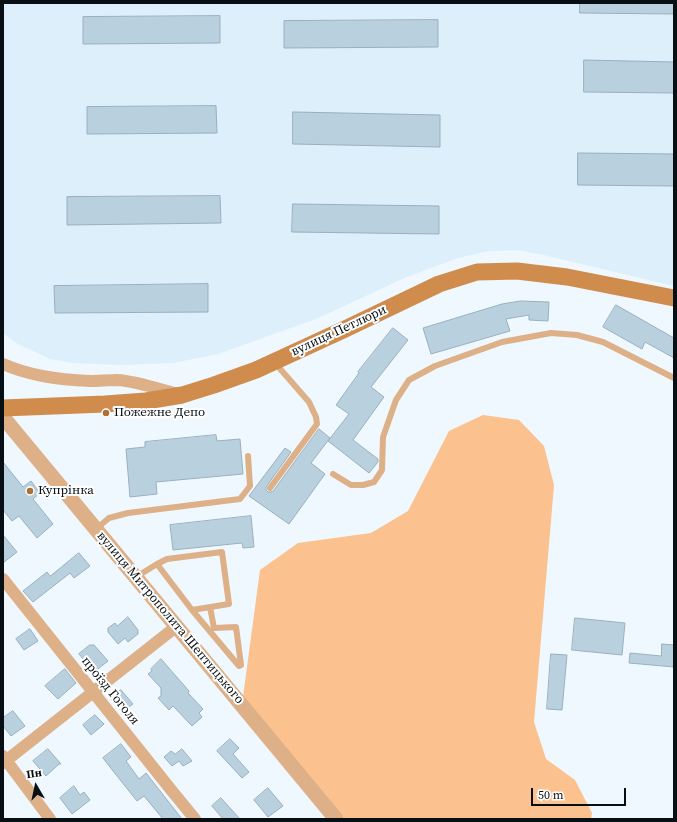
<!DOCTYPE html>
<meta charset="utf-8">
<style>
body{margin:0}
#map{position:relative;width:677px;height:822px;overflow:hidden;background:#eef8fe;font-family:"Source Serif 4",serif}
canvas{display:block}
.frame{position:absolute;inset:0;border:4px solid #080f14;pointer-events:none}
.north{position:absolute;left:16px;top:766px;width:40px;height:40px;-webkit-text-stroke:3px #fff;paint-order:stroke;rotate:351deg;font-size:11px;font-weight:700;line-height:16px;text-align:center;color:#080f14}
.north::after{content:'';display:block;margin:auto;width:14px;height:18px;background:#080f14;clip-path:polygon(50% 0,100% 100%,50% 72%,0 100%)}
.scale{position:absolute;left:531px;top:788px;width:95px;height:18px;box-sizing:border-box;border:2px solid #080f14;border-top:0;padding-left:5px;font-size:12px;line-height:14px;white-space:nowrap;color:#080f14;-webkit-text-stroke:3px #fff;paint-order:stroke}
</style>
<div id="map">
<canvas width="677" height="822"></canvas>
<div class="frame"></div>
<div class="north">Пн</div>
<div class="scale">50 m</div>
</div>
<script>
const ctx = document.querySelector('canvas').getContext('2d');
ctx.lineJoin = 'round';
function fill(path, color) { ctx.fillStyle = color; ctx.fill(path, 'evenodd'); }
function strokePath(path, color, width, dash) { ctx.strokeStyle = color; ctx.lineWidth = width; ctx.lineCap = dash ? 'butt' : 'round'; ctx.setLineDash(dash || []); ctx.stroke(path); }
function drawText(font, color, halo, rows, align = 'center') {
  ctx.font = font + ' "Source Serif 4",serif'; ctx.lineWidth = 4; ctx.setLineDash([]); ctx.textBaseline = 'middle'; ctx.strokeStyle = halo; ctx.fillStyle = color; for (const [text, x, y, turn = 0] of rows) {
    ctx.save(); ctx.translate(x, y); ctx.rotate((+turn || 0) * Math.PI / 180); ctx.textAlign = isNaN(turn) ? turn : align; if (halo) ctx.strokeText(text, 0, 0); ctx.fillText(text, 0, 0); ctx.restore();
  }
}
fill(new Path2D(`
 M3,3H674V286L544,255L518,250L489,251L458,258L402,279L316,319L218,354L173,363L122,365L74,363L50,359L18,344L3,333Z`), '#dceffb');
fill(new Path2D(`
 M483,415L519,420L544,446L554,485L534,722L546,759L575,780L592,813L591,819H344L243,697L260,570L298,543L371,533L408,511L449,431Z`), '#fbc18e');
const building = new Path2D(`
 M580,3H674V14L580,13Z
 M220,16V43L83,44V17Z
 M438,20V47L284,48V21Z
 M584,60L674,62V93L584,92Z
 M216,106L217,133L87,134V107Z
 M293,112L440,115V147L293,144Z
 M578,153L674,154V186L578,185Z
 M220,196L221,223L67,225V197Z
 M293,204L439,206V234L292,232Z
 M208,284V312L55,313L54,286Z
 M521,301L549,302L548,321L529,320V315L506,319L510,331L431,354L423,328L502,304Z
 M616,305L674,338V358L645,342L642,349L603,327Z
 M393,328L408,340L371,387L384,397L353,440L378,459V462L369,473L328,441L349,414L336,405L359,373L358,372Z
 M319,429L330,438L311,463L325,474L289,524L249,496L285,448L291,452L266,487V490L268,492H271L273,491Z
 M216,435L217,441L240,439L243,474L156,482L157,494L130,497L126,449L145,447V442Z
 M3,462L23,487L31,481L40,493L33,499L53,524L37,538L19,516L12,521L3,510Z
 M251,516L254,547L243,548L242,543L173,550L170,525Z
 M3,535L17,552L3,563Z
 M79,553L90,566L74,578L70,573L33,602L23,591L47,572L50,576Z
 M128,617L138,630V634L128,642L125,638L118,644L108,632V628L115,623L117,626Z
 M575,618L625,623L622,655L572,650Z
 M30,629L38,641L24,650L16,639Z
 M662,644L674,645V667L629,663L630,653L661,656Z
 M90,645H94L108,661L94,672L79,654Z
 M551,654L567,655L562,710L547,709Z
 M161,659L189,691L188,693L203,709L199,713L202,717L192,726L173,706L169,710L158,698L161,696V688L148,674L152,671L151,669Z
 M65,669L76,683L58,699L45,686Z
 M121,690L133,704L122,712L112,700V696Z
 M13,711L25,726L11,736L3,726V718Z
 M95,715L104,724L91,735L83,725Z
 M230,739L239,748L233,754L249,772L242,778L217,751Z
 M121,744L131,757L126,761L139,779L146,773L182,819H163L144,796L137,801L117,776L103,758Z
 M48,749L61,764H59L46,776L33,761Z
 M182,749L192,761L183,766L179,761L172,766L164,757L171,751L175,754Z
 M74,786L80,795L84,792L90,800L72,814L60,798Z
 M268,788L283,806L268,817L254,800Z
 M221,798L240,819H223L212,806Z`);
fill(building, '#b9d0df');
strokePath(building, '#9ab0be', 1);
strokePath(new Path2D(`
 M333,474L351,485H363L374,482L382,470L383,437L396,400L409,380L435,366L502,342L551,333L577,335L603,342L674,378
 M270,488L317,424L316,417L309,402L275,363
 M96,529L109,518L128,513L240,499L250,486L248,456
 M136,577L157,564L167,559L222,552L229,604L192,610L157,564
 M192,610L239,666L241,665L236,627L214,628L210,607`), '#ddb088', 6);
strokePath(new Path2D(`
 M3,364C30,376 60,380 90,381C99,381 108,380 117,380C136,381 159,389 177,394
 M3,579L172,791L195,819
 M3,756L50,819
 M3,763L177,626`), '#ddb088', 12);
strokePath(new Path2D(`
 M3,417L336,819`), '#ddb088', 15);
strokePath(new Path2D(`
 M3,408L105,404L146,401L182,395L214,385L256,370L343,330L439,284L477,272L517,271L567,277L674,298`), '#cf8c4d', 17);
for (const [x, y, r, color] of [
 [106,413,4,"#ad7034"],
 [30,491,4,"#ad7034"]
]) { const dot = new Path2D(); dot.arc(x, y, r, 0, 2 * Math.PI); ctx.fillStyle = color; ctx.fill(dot); strokePath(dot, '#fff', 1.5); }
drawText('13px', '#080f14', '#fff', [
 ["вулиця Петлюри",339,331,-25],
 ["вулиця Митрополита Шептицького",170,618,50],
 ["проїзд Гоголя",110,691,51]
]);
drawText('13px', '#080f14', '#fff', [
 ["Пожежне Депо",114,413],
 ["Купрінка",38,491]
], 'left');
</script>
